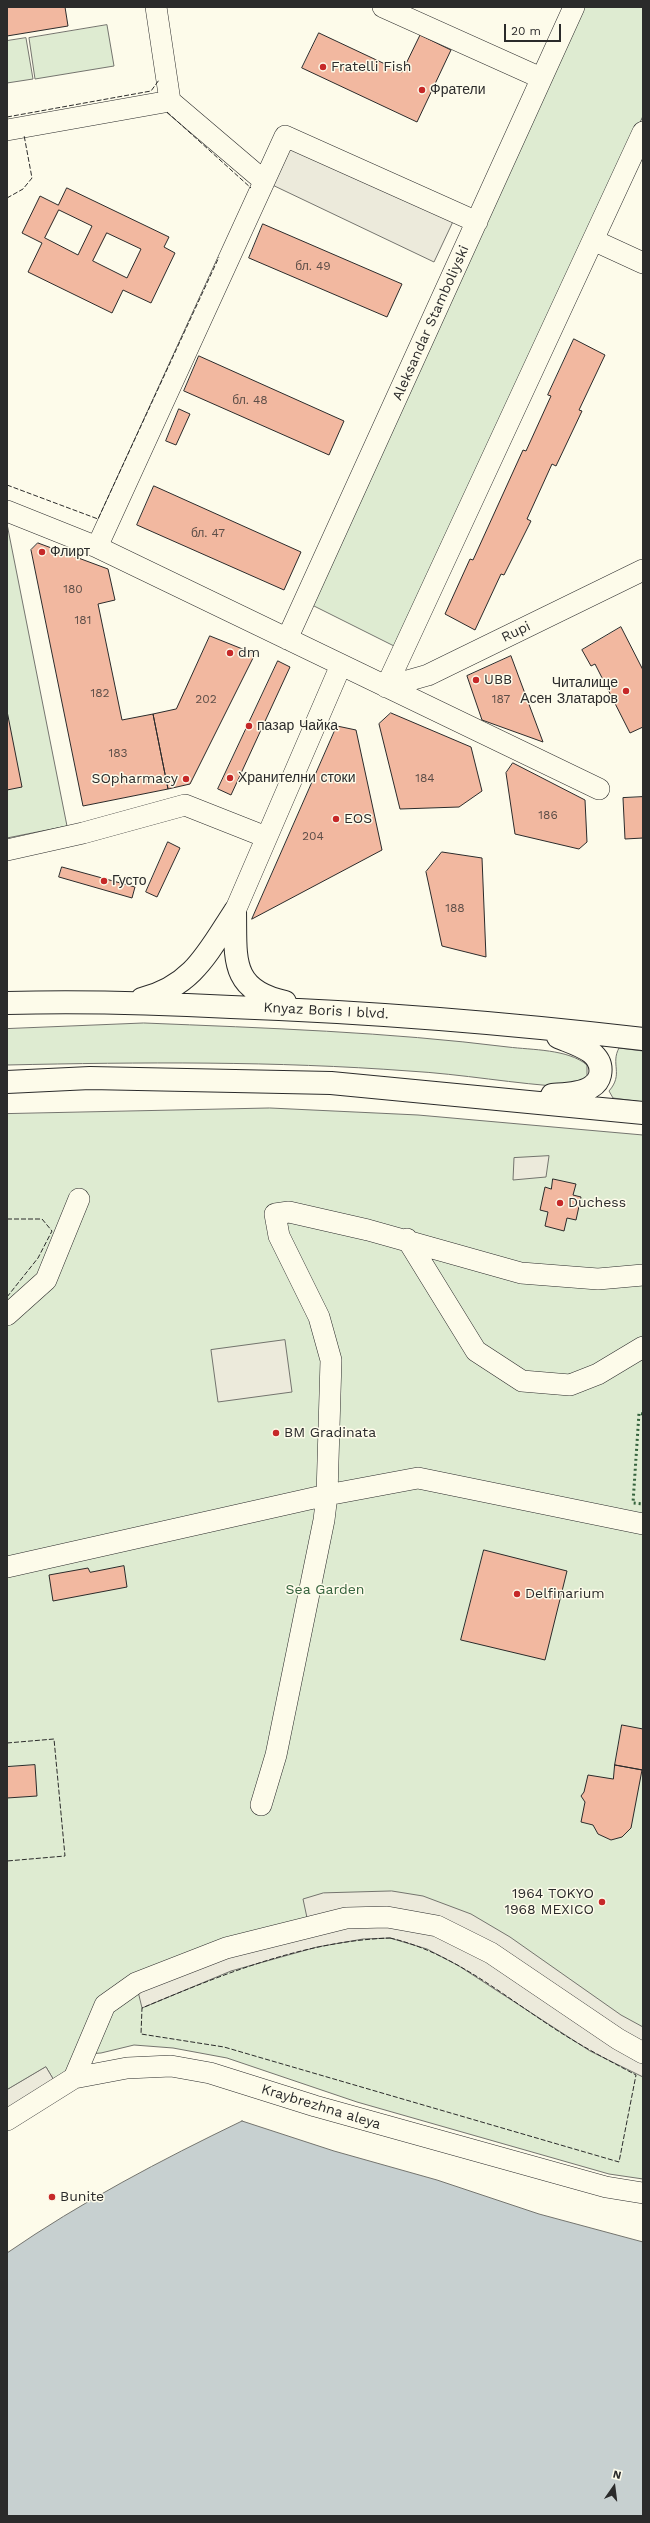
<!DOCTYPE html>
<meta charset="utf-8">
<style>
body{margin:0}
#map{position:relative;width:650px;height:2523px;overflow:hidden;background:#fdfbea;font-family:"Work Sans",sans-serif}
canvas{display:block}
.frame{position:absolute;inset:0;border:8px solid #2b2b2b;pointer-events:none}
.north{position:absolute;left:594px;top:2467px;width:40px;height:40px;-webkit-text-stroke:3px #fdfbea;paint-order:stroke;rotate:14deg;font-size:11px;font-weight:700;line-height:16px;text-align:center;color:#2b2b2b}
.north::after{content:'';display:block;margin:auto;width:14px;height:18px;background:#2b2b2b;clip-path:polygon(50% 0,100% 100%,50% 72%,0 100%)}
.scale{position:absolute;left:504px;top:24px;width:57px;height:18px;box-sizing:border-box;border:2px solid #2b2b2b;border-top:0;padding-left:5px;font-size:12px;line-height:14px;white-space:nowrap;color:#2b2b2b;-webkit-text-stroke:3px #fdfbea;paint-order:stroke}
</style>
<div id="map">
<canvas width="650" height="2523"></canvas>
<div class="frame"></div>
<div class="north">N</div>
<div class="scale">20 m</div>
</div>
<script>
const ctx = document.querySelector('canvas').getContext('2d');
ctx.lineJoin = 'round';
function fill(path, color) { ctx.fillStyle = color; ctx.fill(path, 'evenodd'); }
function strokePath(path, color, width, dash) { ctx.strokeStyle = color; ctx.lineWidth = width; ctx.lineCap = dash ? 'butt' : 'round'; ctx.setLineDash(dash || []); ctx.stroke(path); }
function drawText(font, color, halo, rows, align = 'center') {
  ctx.font = font + ' "Work Sans",sans-serif'; ctx.lineWidth = 3; ctx.setLineDash([]); ctx.textBaseline = 'middle'; ctx.strokeStyle = halo; ctx.fillStyle = color; for (const [text, x, y, turn = 0] of rows) {
    ctx.save(); ctx.translate(x, y); ctx.rotate((+turn || 0) * Math.PI / 180); ctx.textAlign = isNaN(turn) ? turn : align; if (halo) ctx.strokeText(text, 0, 0); ctx.fillText(text, 0, 0); ctx.restore();
  }
}
const green = new Path2D(`
 M582,7H643V116L398,648L310,604Z
 M107,25L114,66L35,79L29,38Z
 M26,38L33,79L7,83V41Z
 M7,524L67,826L7,838Z
 M144,1023C266,1028 388,1032 508,1047C532,1050 568,1049 587,1065V1081L568,1087C515,1084 462,1074 409,1071C275,1061 141,1062 7,1065V1029Z
 M619,1048L643,1051V1102L613,1098L609,1091C624,1074 610,1064 619,1048Z
 M270,1108L418,1115L643,1135V2179L609,2174L357,2102L227,2058L173,2048L134,2045L101,2053L74,2055L68,2068L55,2082L46,2067L7,2090V1114Z`);
fill(green, '#deebd1');
strokePath(green, '#74746e', 1);
const parking = new Path2D(`
 M285,136L457,213L434,262L264,181Z
 M549,1156L546,1177L513,1180L514,1158Z
 M285,1340L292,1392L218,1402L211,1350Z
 M392,1891L423,1896L471,1914L510,1937L621,2015L643,2027V2077L590,2051L459,1966L427,1949L390,1938L363,1939L317,1947L231,1971L142,2008L136,1983L309,1927L303,1899L323,1893Z
 M46,2067L55,2082L7,2110V2090Z`);
fill(parking, '#eceadb');
strokePath(parking, '#74746e', 1);
const water = new Path2D(`
 M242,2121L334,2151L437,2180L539,2214L643,2242V2516H7V2253C81,2202 161,2160 242,2121Z`);
fill(water, '#c7d0d0');
strokePath(water, '#74746e', 1);
const building = new Path2D(`
 M7,7H65L68,26L7,36Z
 M319,33L402,72L420,35L451,50L417,122L302,68Z
 M67,188L169,237L164,247L175,253L151,303L123,290L112,313L28,272L42,243L22,233L40,196L58,205ZM59,210L92,226L78,255L45,238ZM107,233L141,249L127,278L93,261Z
 M263,224L402,284L387,317L249,258Z
 M574,339L605,355L579,410L582,411L556,466L552,464L527,519L531,521L504,575L501,574L475,630L445,614L470,559L473,560L523,450L526,451L551,396L548,395Z
 M199,356L344,421L329,455L184,391Z
 M179,409L190,414L176,445L166,441Z
 M154,486L301,552L284,590L137,525Z
 M38,543L108,569L115,600L98,604L122,720L153,714L168,789L83,806L31,550Z
 M621,627L643,670V727L630,733L595,664L591,666L582,650Z
 M210,636L255,654L190,784L168,789L153,714L176,709Z
 M511,656L543,742L482,720L467,676Z
 M278,661L290,667L231,795L218,789Z
 M7,711L22,787L7,790Z
 M391,713L471,747L482,791L459,807L400,809L379,724Z
 M337,726L356,730L382,850L252,919Z
 M513,763L585,800L587,842L579,849L515,834L506,773Z
 M643,797V838L625,839L623,798Z
 M168,842L180,848L157,897L146,892Z
 M442,852L482,858L486,957L442,946L426,872Z
 M62,867L135,887L132,898L59,877Z
 M553,1179L576,1184L573,1195L581,1197L576,1220L567,1218L564,1231L545,1226L548,1212L540,1210L545,1187L551,1189Z
 M484,1550L567,1571L545,1660L461,1640Z
 M124,1566L127,1587L53,1601L49,1575L88,1568L90,1572Z
 M622,1725L643,1729V1770L615,1765Z
 M35,1765L37,1796L7,1798V1767Z
 M615,1765L642,1770L631,1828L622,1837L611,1840L598,1834L593,1825L581,1822L585,1802L581,1796L584,1792L588,1775L613,1779Z`);
fill(building, '#f2b8a0');
strokePath(building, '#2b2b2b', 1);
const minor = new Path2D(`
 M156,7L170,101L264,181
 M383,7L541,78
 M7,130L170,101
 M593,240L643,263
 M7,511L97,547L599,789
 M97,547L285,136L477,222
 M287,639L574,7
 M386,687L643,132
 M386,687L428,675L643,570
 M7,850L83,833L185,805L266,837
 M235,911L341,665
 M407,1239L476,1351L522,1381L570,1385L598,1374L643,1347
 M7,1315L46,1280L79,1199
 M7,1567L327,1495L418,1478L643,1524
 M261,1805L276,1755L324,1520L327,1495L331,1360L319,1317L279,1236L275,1214L289,1212L368,1230L521,1273L598,1279L643,1275
 M74,2078L105,2005L136,1983L226,1948L346,1918L387,1917L437,1926L491,1953L618,2039L643,2053
 M7,2120L74,2078L127,2068L171,2066L210,2073L315,2106L606,2187L643,2193`);
const major = new Path2D(`
 M235,911C236,957 229,990 285,1002
 M142,999C193,986 208,952 235,911
 M7,1003C82,1001 156,1003 231,1007C369,1012 506,1023 643,1039
 M7,1082L90,1078L331,1083L643,1113
 M552,1095C564,1094 581,1094 591,1087C596,1084 599,1080 600,1075C605,1051 574,1044 558,1037`);
strokePath(minor, '#2b2b2b', 22);
strokePath(major, '#2b2b2b', 24);
strokePath(minor, '#fdfbea', 21);
strokePath(major, '#fdfbea', 22);
strokePath(new Path2D(`
 M643,1414L639,1413L633,1503L643,1504`), '#34623c', 3, [2, 3]);
strokePath(new Path2D(`
 M167,112L251,188
 M7,117L151,91L159,80
 M7,198L23,189L32,178L24,135
 M7,485L98,519L219,257
 M7,1219H42L52,1231L38,1258L7,1297
 M7,1743L54,1739L65,1856L7,1861
 M390,1938C451,1952 500,1993 552,2027C579,2045 608,2060 636,2075L619,2162L224,2047L141,2034L142,2008C221,1975 303,1941 390,1938Z`), '#2b2b2b', 1, [5, 2]);
for (const [x, y, r, color] of [
 [323,67,4,"#c62828"],
 [422,90,4,"#c62828"],
 [42,552,4,"#c62828"],
 [230,653,4,"#c62828"],
 [476,680,4,"#c62828"],
 [626,691,4,"#c62828"],
 [249,726,4,"#c62828"],
 [230,778,4,"#c62828"],
 [186,779,4,"#c62828"],
 [336,819,4,"#c62828"],
 [104,881,4,"#c62828"],
 [560,1203,4,"#c62828"],
 [276,1433,4,"#c62828"],
 [517,1594,4,"#c62828"],
 [602,1902,4,"#c62828"],
 [52,2197,4,"#c62828"]
]) { const dot = new Path2D(); dot.arc(x, y, r, 0, 2 * Math.PI); ctx.fillStyle = color; ctx.fill(dot); strokePath(dot, '#fdfbea', 1.5); }
drawText('12px', '#5d4e48', null, [
 ["бл. 49",313,266],
 ["бл. 48",250,400],
 ["бл. 47",208,533],
 ["180",73,589],
 ["181",83,620],
 ["182",100,693],
 ["202",206,699],
 ["187",501,699],
 ["183",118,753],
 ["184",425,778],
 ["186",548,815],
 ["204",313,836],
 ["188",455,908]
]);
drawText('14px', '#2b2b2b', '#fdfbea', [
 ["Fratelli Fish",331,67],
 ["Фратели",430,90],
 ["Флирт",50,552],
 ["dm",238,653],
 ["UBB",484,680],
 ["Читалище",618,683,"right"],
 ["Асен Златаров",618,699,"right"],
 ["пазар Чайка",257,726],
 ["Хранителни стоки",238,778],
 ["SOpharmacy",178,779,"right"],
 ["EOS",344,819],
 ["Густо",112,881],
 ["Duchess",568,1203],
 ["BM Gradinata",284,1433],
 ["Delfinarium",525,1594],
 ["1964 TOKYO",594,1894,"right"],
 ["1968 MEXICO",594,1910,"right"],
 ["Bunite",60,2197]
], 'left');
drawText('14px', '#2b2b2b', '#fdfbea', [
 ["Aleksandar Stamboliyski",431,323,-66],
 ["Rupi",516,632,-26],
 ["Knyaz Boris I blvd.",326,1011,3],
 ["Kraybrezhna aleya",321,2107,17]
]);
drawText('14px', '#34623c', '#fdfbea', [
 ["Sea Garden",325,1590]
]);
</script>
